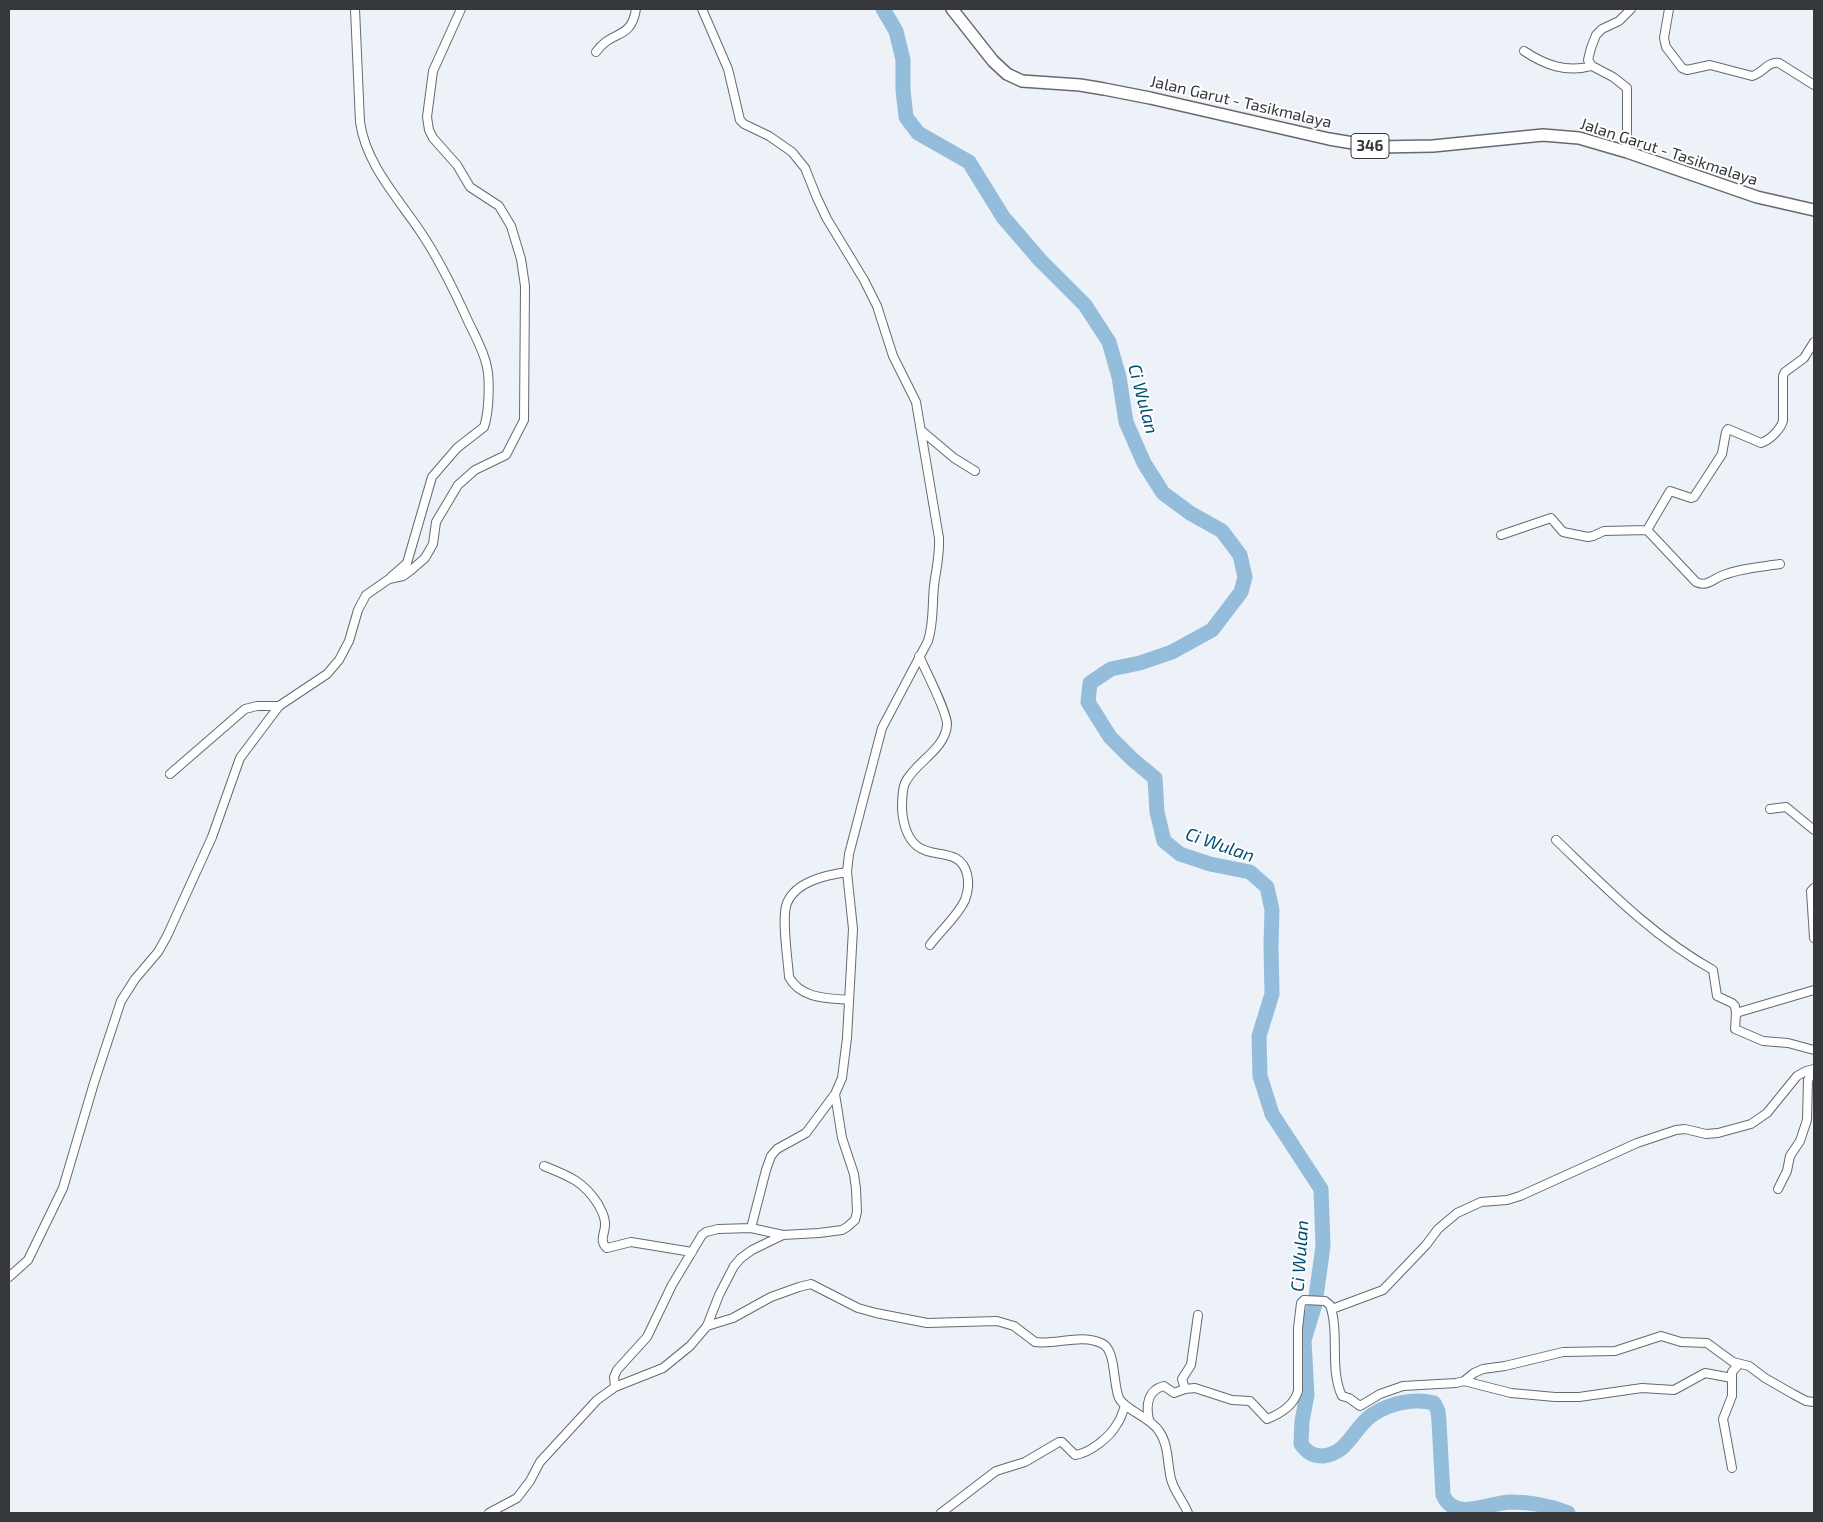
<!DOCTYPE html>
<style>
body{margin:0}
#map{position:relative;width:1823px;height:1522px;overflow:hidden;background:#edf1f8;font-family:"Exo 2",sans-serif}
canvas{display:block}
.frame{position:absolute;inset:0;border:10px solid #36373a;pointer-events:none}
</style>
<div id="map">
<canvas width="1823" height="1522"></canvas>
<div class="frame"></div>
</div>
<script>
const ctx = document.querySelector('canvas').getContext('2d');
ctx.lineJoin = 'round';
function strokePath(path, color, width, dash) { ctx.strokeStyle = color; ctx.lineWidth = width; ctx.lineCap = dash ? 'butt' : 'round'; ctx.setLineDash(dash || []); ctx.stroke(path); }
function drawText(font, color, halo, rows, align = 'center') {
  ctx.font = font + ' "Exo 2",sans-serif'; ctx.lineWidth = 4; ctx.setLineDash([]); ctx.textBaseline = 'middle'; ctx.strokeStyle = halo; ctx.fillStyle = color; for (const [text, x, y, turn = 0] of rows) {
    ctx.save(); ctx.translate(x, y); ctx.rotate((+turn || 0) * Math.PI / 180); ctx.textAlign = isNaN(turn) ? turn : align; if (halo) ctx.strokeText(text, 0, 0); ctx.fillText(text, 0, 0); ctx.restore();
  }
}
strokePath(new Path2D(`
 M883,9L896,31L903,60V90L906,117L918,133L969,162L1003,217L1040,260L1085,305L1109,342L1119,377L1126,422L1144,463L1163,493L1190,513L1222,531L1240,555L1245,577L1241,592L1212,630L1172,652L1140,663L1111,669L1090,683L1088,702L1110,737L1132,759L1155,778L1157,812L1164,841L1180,854L1210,864L1250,872L1267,887L1272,910L1271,945L1272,994L1259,1036L1260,1076L1272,1114L1321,1189L1323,1246L1315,1304L1304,1340L1307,1395L1302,1421L1301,1444C1307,1452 1312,1456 1323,1456C1349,1453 1353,1428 1372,1415C1389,1403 1414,1398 1434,1403L1438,1411L1439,1422L1443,1495C1455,1522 1487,1503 1511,1502C1530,1502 1551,1506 1568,1513`), '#93bdda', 15);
const street = new Path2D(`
 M355,9L360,122C366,164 397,197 420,231C439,259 454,290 468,321C475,336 484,351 487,367C490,381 489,413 484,427L457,448L432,477L407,563L391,577
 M1669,9L1664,38L1666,47L1682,68L1687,70L1710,65L1752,76C1763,73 1768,61 1779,63L1814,85
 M1524,51C1545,65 1566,73 1592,66
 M596,52C612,29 631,41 636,9
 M1627,152V88L1613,77L1592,66L1588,60L1591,48L1596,35L1602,29L1619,21L1631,9
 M922,431L954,458L975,471
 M1647,530L1696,582C1706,587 1712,580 1721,576C1740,568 1761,567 1780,564
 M1501,535L1551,518L1563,532L1588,537L1593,536L1604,531L1647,530L1670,491L1691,498L1694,497L1722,454L1726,432L1728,429L1761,443C1770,440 1780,430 1783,421V376L1785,372L1804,358L1814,342
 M919,656C925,669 948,714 947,725C945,750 915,762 905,783C902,790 902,801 902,809C903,823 906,837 917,846C933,859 960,847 967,874C969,882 968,892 965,900C957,917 941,930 930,945
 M170,774L245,709L257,706H279
 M1770,809L1786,807L1814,830
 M1556,840C1605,887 1652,936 1713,970L1717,996L1732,1003L1735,1006L1736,1013L1735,1029L1763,1041L1788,1043L1814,1050
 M847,872C827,875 796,881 787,903C781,917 788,960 789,977C801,999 827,998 849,1000
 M1814,888L1811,891L1814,938
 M1736,1013L1814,990
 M544,1166C569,1176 583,1181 598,1204C601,1210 605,1216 605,1223C606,1232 598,1241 607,1248L631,1242L692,1252
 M1778,1189L1787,1171L1790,1156L1800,1141L1807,1120L1808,1080L1814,1069
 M751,1228L766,1170L771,1156L777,1149L806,1133L835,1094
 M9,1277L28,1260L63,1188L94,1083L121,1001L135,979L158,952L167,936L212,837L240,758L279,706L327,674L339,660L349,641L358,610L366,595L389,579L403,576L410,571L425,558L433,544L436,522L458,485L475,470L506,455L524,420L525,286L521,259L511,226L499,206L470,187L457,165L433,138L429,130L427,117L433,71L461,9
 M1332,1309L1383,1290L1426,1245L1438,1229L1457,1213L1481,1202L1507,1200L1520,1196L1637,1143L1676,1130L1685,1129L1706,1134L1718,1133L1751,1124L1767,1113L1797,1076L1806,1071L1814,1069
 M707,1326L733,1318L771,1297L799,1287L811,1284L858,1308L876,1313L927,1323L997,1321L1014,1326L1035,1342C1057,1345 1082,1333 1103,1344C1116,1351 1113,1385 1119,1398C1125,1410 1150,1417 1159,1431C1169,1445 1167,1463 1171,1479C1174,1491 1183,1501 1188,1513
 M1464,1381L1511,1393L1555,1397H1579L1642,1388L1674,1390L1705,1373L1732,1378
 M615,1387L614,1377L617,1370L647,1337L672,1285L702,1235L706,1232L718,1229L751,1228L783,1235
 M1185,1389L1182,1379L1191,1365L1198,1315
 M1149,1420C1146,1406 1147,1390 1164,1386L1174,1393L1185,1389L1195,1388L1232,1400L1250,1401L1267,1419C1280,1414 1294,1405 1298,1391V1328L1301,1303L1304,1300L1325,1301L1330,1305C1340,1334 1329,1369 1342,1396L1349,1398L1360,1406L1380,1394L1403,1386L1456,1383L1464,1381L1474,1373L1483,1369L1505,1366L1563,1352L1615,1351L1661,1336L1681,1342L1707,1343L1733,1362L1749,1366L1765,1378L1793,1394L1806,1401L1814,1402
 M1732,1468L1723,1419L1732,1396V1372L1739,1364
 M489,1513L517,1498L530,1481L540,1462L597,1400L615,1387L663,1368L690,1346L707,1326L719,1295L734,1266L741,1258L752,1250L783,1235L819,1233L842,1230L847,1227L855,1220L857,1212L856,1189L854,1174L842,1138L835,1094L842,1078L847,1038L853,929L847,872L849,854L882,728L928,641C934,622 932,605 934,586C936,569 940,555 939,538L916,402L893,356L877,306L864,280L827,219L817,198L805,168L792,152L769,136L744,124L740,120L728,69L702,9
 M941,1513L996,1471L1025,1462L1059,1442H1062L1075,1455C1090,1453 1110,1437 1117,1424C1121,1419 1123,1412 1125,1405`);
const primary = new Path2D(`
 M952,9L993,61L1007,74L1022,81L1080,85L1104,89L1150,98L1329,139L1377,147L1433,146L1543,135L1579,138L1627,152L1757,197L1814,210`);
strokePath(street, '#666a6f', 10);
strokePath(primary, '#666a6f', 14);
strokePath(street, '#fff', 8);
strokePath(primary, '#fff', 11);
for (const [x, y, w] of [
 [1370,146,38]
]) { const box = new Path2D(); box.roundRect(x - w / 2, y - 12.5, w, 25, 4); ctx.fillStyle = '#fefefe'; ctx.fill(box); strokePath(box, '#36373a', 1); }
drawText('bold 15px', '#36373a', null, [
 ["346",1370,146]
]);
drawText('16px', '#36373a', '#fefefe', [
 ["Jalan Garut - Tasikmalaya",1241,102,13],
 ["Jalan Garut - Tasikmalaya",1669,152,18]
]);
drawText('italic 18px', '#004e74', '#fefefe', [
 ["Ci Wulan",1143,399,75],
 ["Ci Wulan",1220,845,19],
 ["Ci Wulan",1300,1256,-86]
]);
</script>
